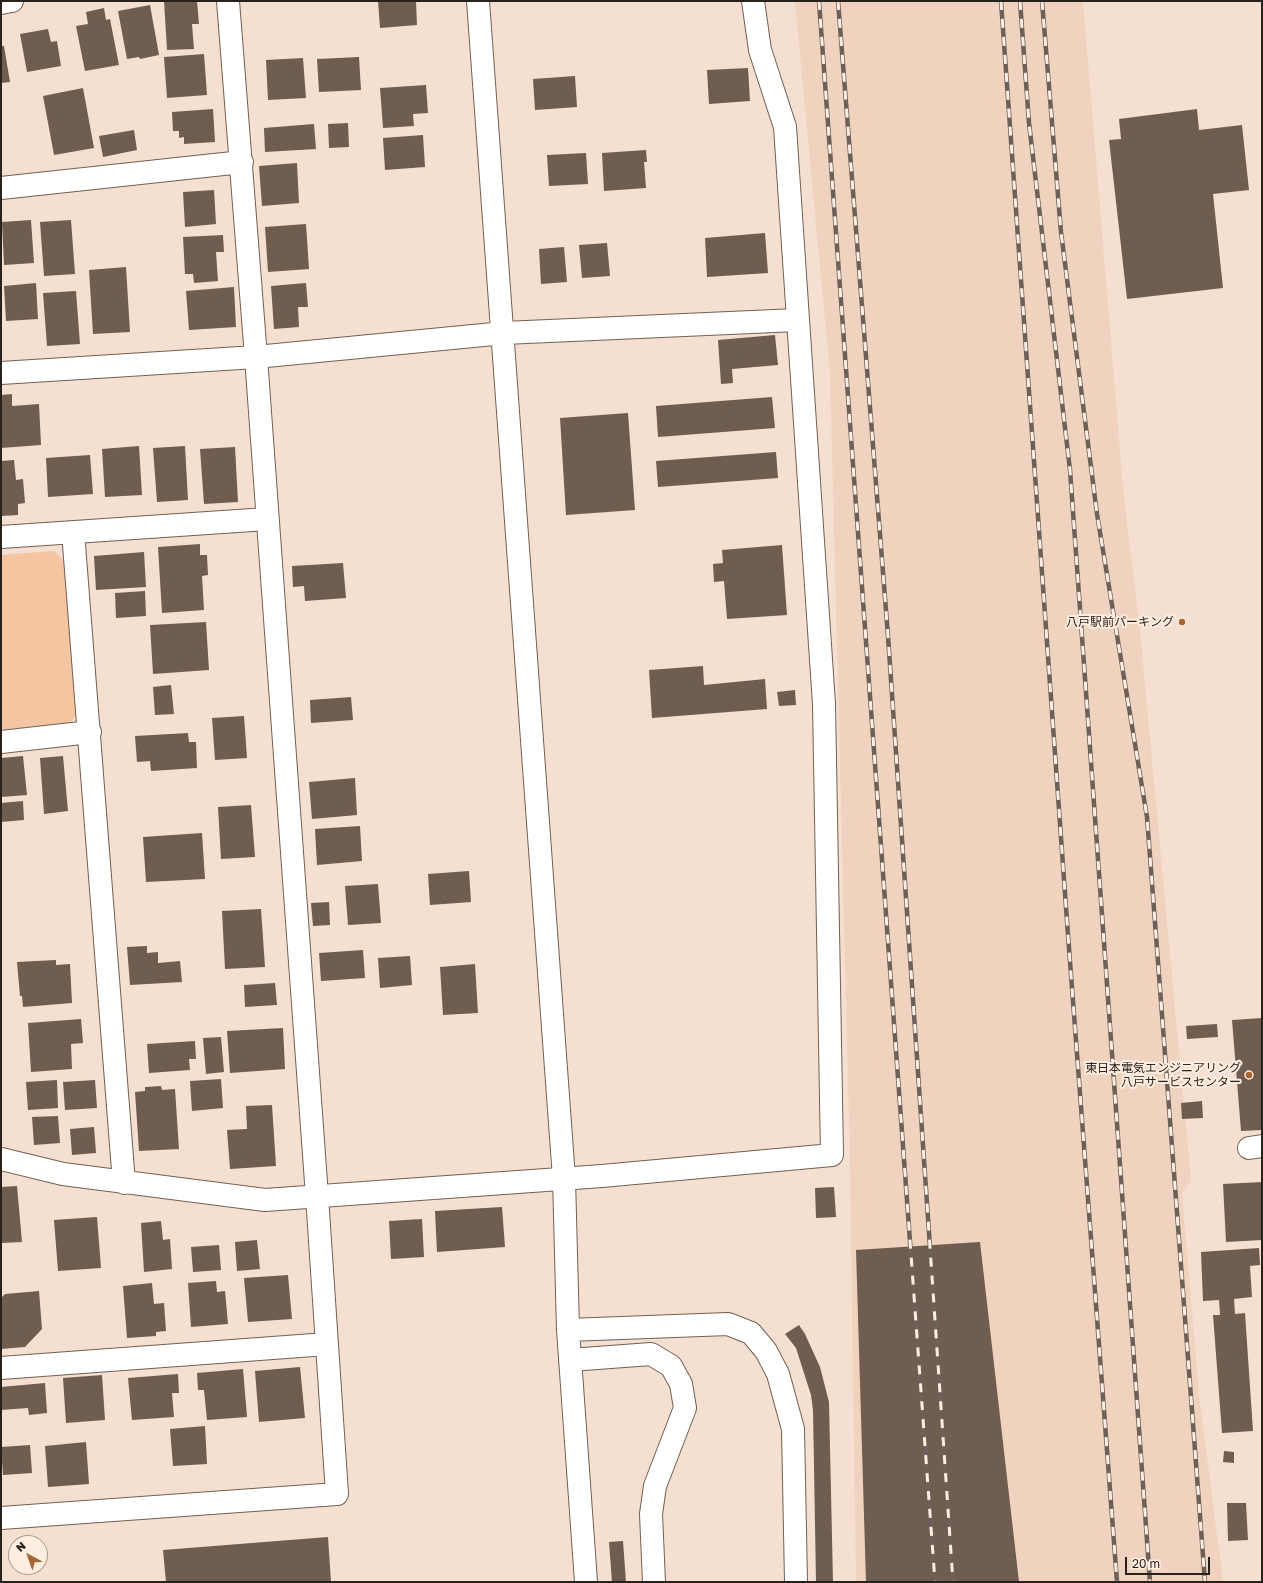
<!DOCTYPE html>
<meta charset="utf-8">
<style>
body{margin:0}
#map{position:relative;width:1263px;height:1583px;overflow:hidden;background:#f5dfd0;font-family:"Golos Text",sans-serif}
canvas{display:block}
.frame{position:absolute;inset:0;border:2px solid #29221c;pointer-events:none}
.north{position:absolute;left:8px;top:1535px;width:40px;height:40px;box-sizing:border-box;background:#ffede1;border:1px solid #a99c92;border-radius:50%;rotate:319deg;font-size:11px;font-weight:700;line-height:16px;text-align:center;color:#29221c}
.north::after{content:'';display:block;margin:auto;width:14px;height:18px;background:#a76631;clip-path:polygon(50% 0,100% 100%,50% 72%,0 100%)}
.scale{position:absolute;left:1125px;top:1557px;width:85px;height:18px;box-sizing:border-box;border:2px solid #29221c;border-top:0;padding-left:5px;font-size:12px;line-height:14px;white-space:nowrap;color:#29221c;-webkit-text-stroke:3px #ffede1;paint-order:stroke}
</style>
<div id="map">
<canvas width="1263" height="1583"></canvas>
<div class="frame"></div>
<div class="north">N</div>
<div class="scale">20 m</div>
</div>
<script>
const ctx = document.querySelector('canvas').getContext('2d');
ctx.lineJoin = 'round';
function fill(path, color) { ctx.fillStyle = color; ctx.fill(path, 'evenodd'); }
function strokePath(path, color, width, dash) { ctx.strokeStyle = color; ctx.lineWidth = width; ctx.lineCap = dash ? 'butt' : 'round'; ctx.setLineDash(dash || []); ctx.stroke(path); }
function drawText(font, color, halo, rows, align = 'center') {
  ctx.font = font + ' "Golos Text","Noto Sans JP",sans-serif'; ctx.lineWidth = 4; ctx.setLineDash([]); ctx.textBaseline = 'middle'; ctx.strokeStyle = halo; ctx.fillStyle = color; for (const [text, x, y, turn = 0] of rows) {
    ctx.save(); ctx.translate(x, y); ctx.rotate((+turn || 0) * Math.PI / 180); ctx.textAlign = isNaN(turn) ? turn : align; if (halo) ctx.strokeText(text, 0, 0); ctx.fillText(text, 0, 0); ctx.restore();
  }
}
fill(new Path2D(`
 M795,1H1083L1123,488L1140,631L1191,1181L1182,1193L1199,1394L1223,1582H856L850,1161L830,373Z`), '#efd3bf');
fill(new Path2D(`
 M53,551L64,560L79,712L67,726L1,732V555Z`), '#f5c4a1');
fill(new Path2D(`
 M164,1H197L199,24H192L194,49L167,50Z
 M378,1H416L417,25L380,28Z
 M150,5L159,55L140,59L139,57L127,59L118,11Z
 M104,8L106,20L110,19L119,65L85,71L76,26L88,24L86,12Z
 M48,29L51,42L57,41L61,66L27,72L20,34Z
 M1,46H4L10,82L1,83Z
 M204,54L207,95L167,98L164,57Z
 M359,57L361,90L319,92L317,59Z
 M303,58L306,98L268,100L266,60Z
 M748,68L750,101L709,104L707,70Z
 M575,76L577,107L535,110L533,79Z
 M426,85L428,113L413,114L414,126L383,128L380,88Z
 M83,88L94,148L54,155L43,96Z
 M213,109L215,142L184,144V137L179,138V131H173L172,112Z
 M1197,109L1199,130L1242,125L1249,190L1213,194L1223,288L1127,299L1109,140L1121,139L1119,119Z
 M348,123L349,147L329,148L328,124Z
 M314,124L316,149L265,152L264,128Z
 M134,130L137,150L103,157L99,136Z
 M423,135L425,167L385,170L383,138Z
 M646,150L647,162H644L646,188L604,191L602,153Z
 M586,153L588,184L549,186L547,155Z
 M297,163L299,203L262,206L259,166Z
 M214,190L216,224L185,227L183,192Z
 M31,220L34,263L4,265L2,222Z
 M71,220L75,274L44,276L40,222Z
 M306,224L309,269L268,272L265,227Z
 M765,233L768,273L707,277L705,238Z
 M223,235L224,252H216L218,281L194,283L193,274H185L183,237Z
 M607,243L610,276L582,278L579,245Z
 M564,247L567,282L541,284L539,249Z
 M126,267L130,332L93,334L89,270Z
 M36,283L38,319L6,321L4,286Z
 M306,283L308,307H298L299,327L274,329L271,286Z
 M234,287L236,327L189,330L186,291Z
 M76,291L80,344L47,346L43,293Z
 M775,335L778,365L732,369L733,383L721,384L718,340Z
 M12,394V406L39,404L41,445L1,448V395Z
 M772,397L775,428L658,437L656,406Z
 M628,413L635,510L566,515L560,418Z
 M139,446L142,495L105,497L102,449Z
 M185,446L188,500L157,502L153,448Z
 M235,447L238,502L204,504L200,449Z
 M776,452L778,478L658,487L656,461Z
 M90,455L93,494L48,497L46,458Z
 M14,460L16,480L23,479L25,503L18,504V515L1,516V461Z
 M200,544V555H207L208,575L202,576L204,610L162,613L158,547Z
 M782,545L787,615L727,619L724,581L714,582L713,564L723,563L722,550Z
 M144,552L146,587L96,590L94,556Z
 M343,563L346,598L305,601L304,586L293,587L292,566Z
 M145,591L146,616L116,618L115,593Z
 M206,622L209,670L153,674L150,625Z
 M703,666L704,685L765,679L767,709L652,718L649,670Z
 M171,685L174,714L155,715L153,687Z
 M795,690L796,705L779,706L777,692Z
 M351,697L353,720L311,723L310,700Z
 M244,716L247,758L215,760L212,718Z
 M188,733L189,742H196L197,768L151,771L150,761L137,762L135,736Z
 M23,756L27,795L1,797V758Z
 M63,756L68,811L44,814L40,758Z
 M355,778L357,815L312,819L309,782Z
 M23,801L24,820L1,822V803Z
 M251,805L255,857L221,859L218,807Z
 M360,826L362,861L317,865L315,829Z
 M202,833L205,879L146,882L143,837Z
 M469,871L471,902L430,905L428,874Z
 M378,884L381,923L348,925L345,886Z
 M329,902L330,925L313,926L311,903Z
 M261,909L265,967L225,969L222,911Z
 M147,946V953L158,952V963L180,961L182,982L130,985L127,947Z
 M363,950L365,978L321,981L319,953Z
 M410,956L412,985L380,988L378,958Z
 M56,960V965L70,964L72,1003L23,1007L22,996H20L17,962Z
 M475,964L478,1013L443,1015L440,967Z
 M275,983L277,1005L245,1007L244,985Z
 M1262,1018V1130L1241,1131L1232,1020Z
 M81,1019L83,1043L71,1044L72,1069L31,1072L28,1023Z
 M1217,1024L1218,1037L1187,1039L1186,1026Z
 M283,1028L285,1069L230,1073L227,1031Z
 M221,1037L224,1072L206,1074L203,1038Z
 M195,1041L196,1059H189L190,1070L149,1073L147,1044Z
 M221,1079L223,1108L192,1111L190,1081Z
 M57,1080L58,1108L28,1110L26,1082Z
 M95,1080L97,1108L65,1110L63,1082Z
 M161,1086L162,1090L175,1089L179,1149L139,1151L135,1092L145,1091V1087Z
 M1202,1101L1203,1118L1182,1119L1181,1103Z
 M272,1105L276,1166L230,1169L227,1130L247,1129L246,1106Z
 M58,1116L60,1143L34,1145L32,1117Z
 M94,1127L96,1153L72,1155L70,1129Z
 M1262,1182V1240L1226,1242L1223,1184Z
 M17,1186L22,1242L1,1243V1187Z
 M834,1187L836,1217L816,1218L815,1188Z
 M502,1207L505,1247L437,1252L435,1211Z
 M97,1217L101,1268L58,1271L54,1220Z
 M422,1219L424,1257L391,1259L389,1221Z
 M161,1221L163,1240L170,1239L172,1269L144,1272L141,1223Z
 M257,1240L260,1269L237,1271L235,1242Z
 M980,1242L1019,1582H866L856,1250Z
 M219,1245L221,1270L193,1272L191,1247Z
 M1259,1248L1260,1265L1250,1266L1252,1297L1234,1299L1235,1314L1245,1313L1253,1431L1222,1433L1213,1315H1220L1219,1300L1203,1301L1201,1252Z
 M288,1275L292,1319L248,1322L244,1278Z
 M216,1281L217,1292L225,1291L228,1324L191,1327L188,1283Z
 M152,1283L154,1304L164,1303L166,1331L156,1332V1336L127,1338L123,1286Z
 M39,1291L42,1329L25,1347L1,1349V1298L5,1294Z
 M799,1325L805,1334L820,1367L829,1402L833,1582H816L813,1410L811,1395L796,1348L785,1334Z
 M300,1367L305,1418L259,1422L255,1371Z
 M243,1369L247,1417L207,1420L204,1390H198L197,1373Z
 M178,1374L179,1393H172L174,1417L132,1420L128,1378Z
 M102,1375L105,1420L66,1423L63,1378Z
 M45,1383L47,1413L29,1415L28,1408L1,1410V1387Z
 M205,1426L207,1464L173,1466L170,1429Z
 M86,1442L89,1484L48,1487L45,1446Z
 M30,1445L32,1473L3,1475L1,1447Z
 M1224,1451L1234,1452V1463L1223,1462Z
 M1227,1503H1246L1248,1540L1228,1541Z
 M328,1537L331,1582H166L163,1550Z
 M623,1541L626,1582H612L609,1542Z`), '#6f5d50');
const minor = new Path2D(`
 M478,1L564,1178L568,1330L586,1582
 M1,3L12,1
 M1,188L242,162
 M1,373L256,357L504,333L797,320
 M73,532L124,1183
 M1,537L267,519
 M1,742L90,732
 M1249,1148L1262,1146
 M1,1159L63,1174L265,1200L602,1176L832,1155L824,704L785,127L760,50L753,1
 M568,1330L728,1324L751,1333L766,1351L778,1374L793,1429L796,1582
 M570,1360L651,1354L671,1366L681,1384L685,1408L655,1486L651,1514L654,1582
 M1,1368L327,1344
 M1,1518L337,1494L317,1196L256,357L228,1`);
strokePath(minor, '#726053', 24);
strokePath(minor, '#fff', 22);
const rail = new Path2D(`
 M819,1L935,1582
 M838,1L888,636L953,1582
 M1001,1L1068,935L1117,1582
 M1020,1L1029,123L1070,470L1150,1582
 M1042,1L1061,232L1097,514L1147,817L1205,1582`);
strokePath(rail, '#6c6058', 4.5);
strokePath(rail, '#ffede1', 3, [9]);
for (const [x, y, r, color] of [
 [1182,622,4,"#a76631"],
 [1249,1075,4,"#a76631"]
]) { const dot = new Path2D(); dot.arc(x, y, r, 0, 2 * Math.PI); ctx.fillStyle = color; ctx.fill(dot); strokePath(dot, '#ffede1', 1.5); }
drawText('12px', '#29221c', '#ffede1', [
 ["八戸駅前パーキング",1174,622],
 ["東日本電気エンジニアリング",1241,1068],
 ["八戸サービスセンター",1241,1082]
], 'right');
</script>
